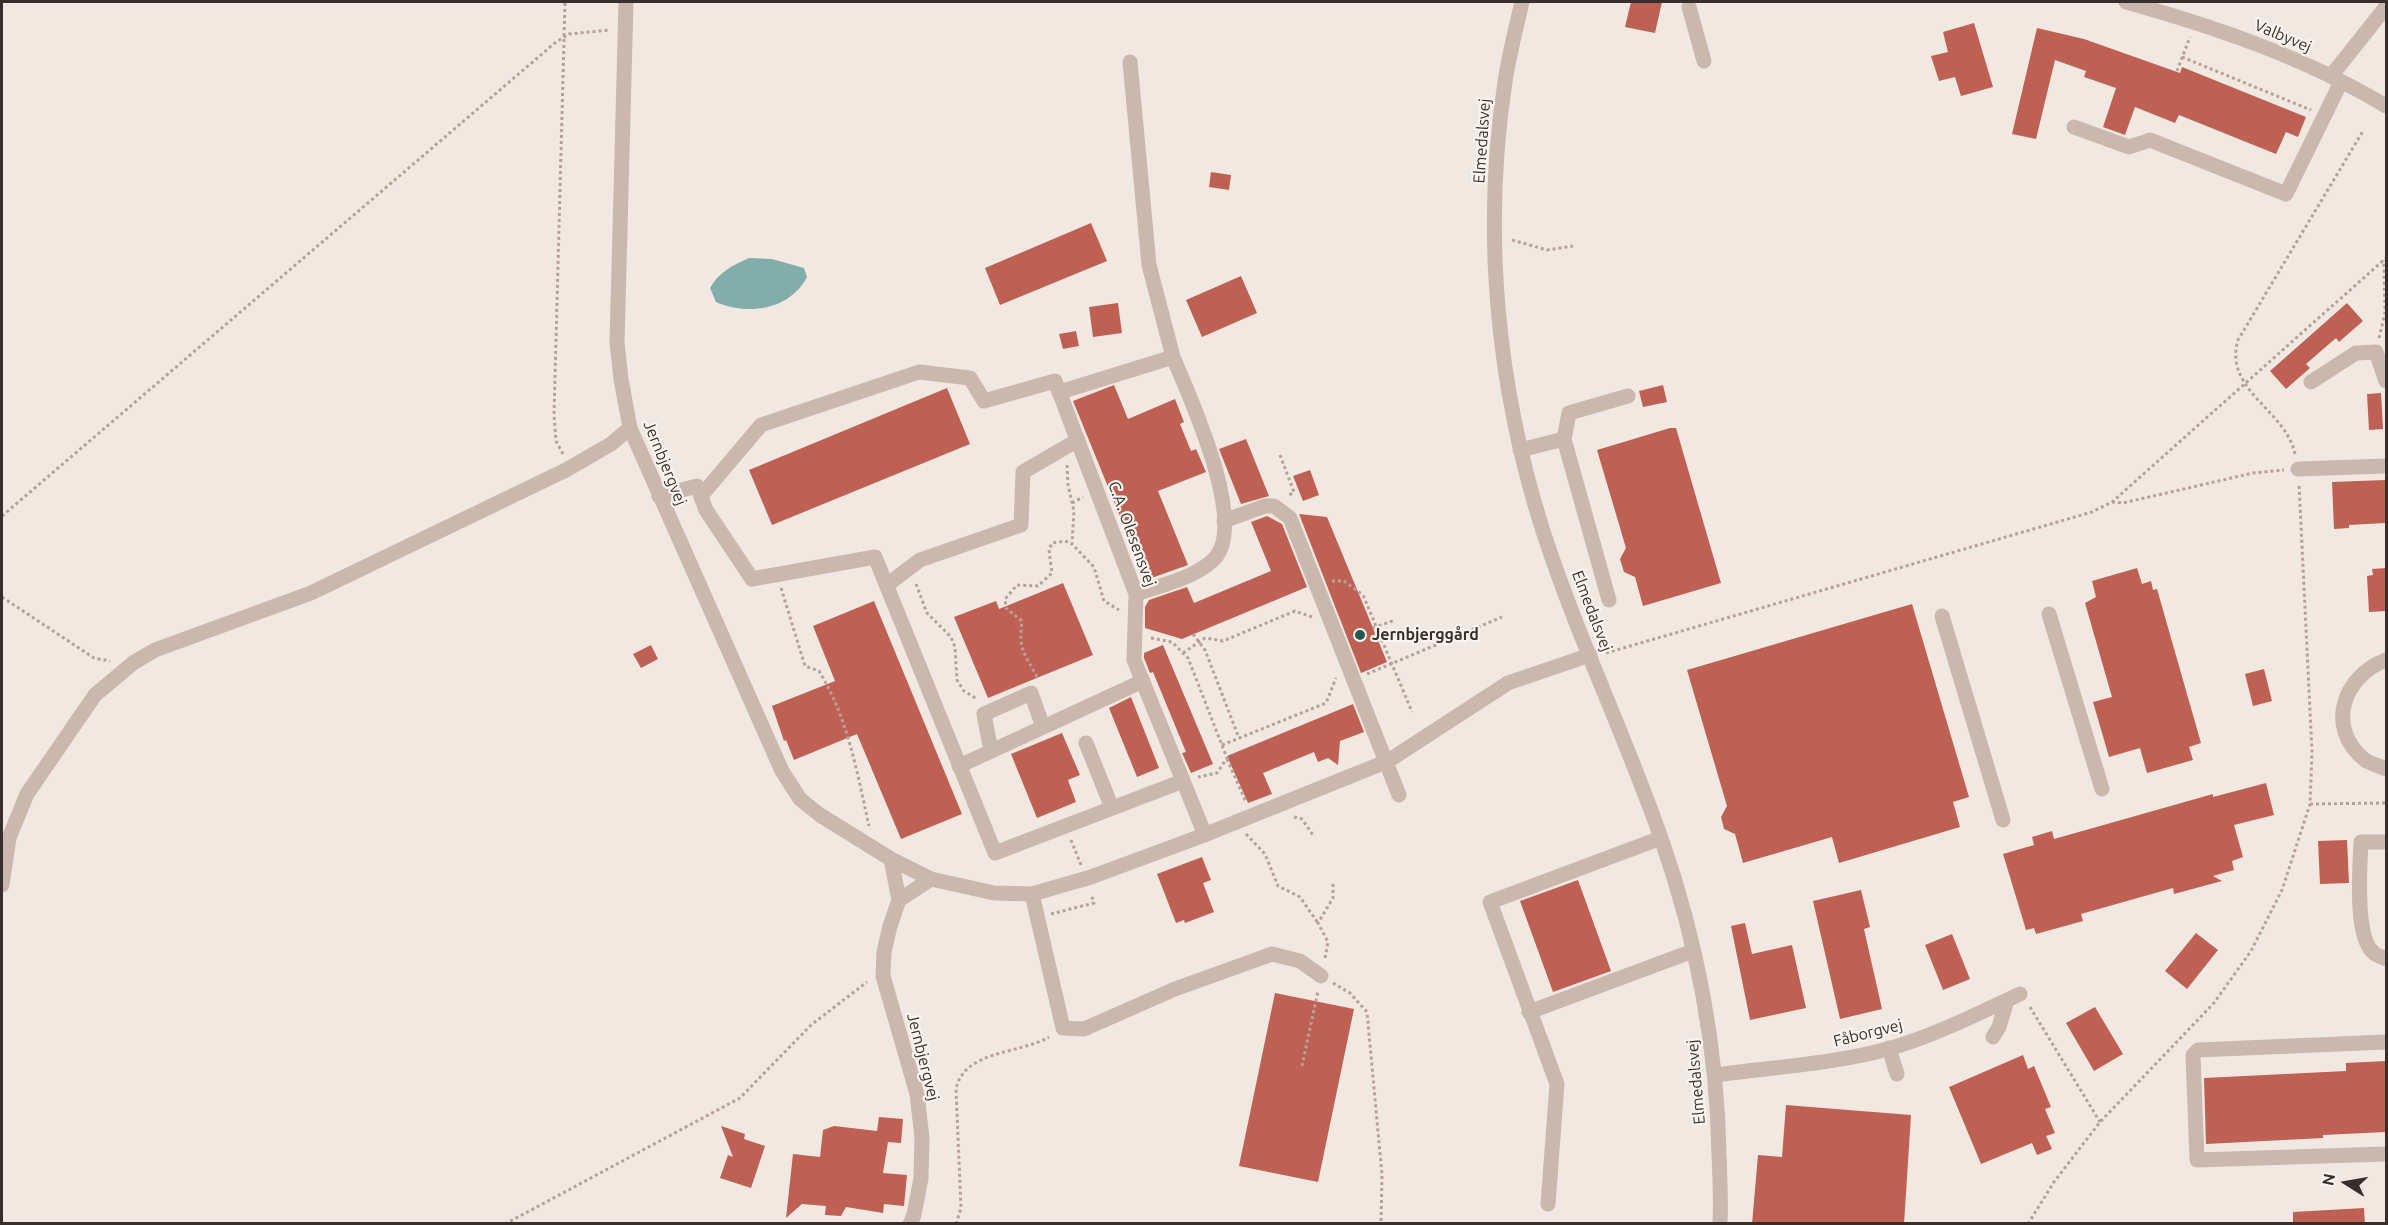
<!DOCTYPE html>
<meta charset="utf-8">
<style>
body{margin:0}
#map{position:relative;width:2388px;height:1225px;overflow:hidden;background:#f2e8e2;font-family:Ubuntu,sans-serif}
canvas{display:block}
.frame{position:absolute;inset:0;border:3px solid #392e2c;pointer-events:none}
.north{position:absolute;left:2316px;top:1153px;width:60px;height:60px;-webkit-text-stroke:4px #faf3ee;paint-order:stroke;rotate:281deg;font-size:16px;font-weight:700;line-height:24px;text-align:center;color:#392e2c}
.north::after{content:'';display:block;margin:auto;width:21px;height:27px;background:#392e2c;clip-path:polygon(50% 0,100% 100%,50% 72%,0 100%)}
</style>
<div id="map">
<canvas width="2388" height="1225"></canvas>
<div class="frame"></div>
<div class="north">N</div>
</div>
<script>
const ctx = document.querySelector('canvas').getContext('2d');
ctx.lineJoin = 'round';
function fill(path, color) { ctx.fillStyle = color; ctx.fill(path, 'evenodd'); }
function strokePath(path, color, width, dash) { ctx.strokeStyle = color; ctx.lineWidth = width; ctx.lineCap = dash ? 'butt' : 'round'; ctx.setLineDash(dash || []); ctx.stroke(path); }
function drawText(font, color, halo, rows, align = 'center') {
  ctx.font = font + ' Ubuntu,sans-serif'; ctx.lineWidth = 4.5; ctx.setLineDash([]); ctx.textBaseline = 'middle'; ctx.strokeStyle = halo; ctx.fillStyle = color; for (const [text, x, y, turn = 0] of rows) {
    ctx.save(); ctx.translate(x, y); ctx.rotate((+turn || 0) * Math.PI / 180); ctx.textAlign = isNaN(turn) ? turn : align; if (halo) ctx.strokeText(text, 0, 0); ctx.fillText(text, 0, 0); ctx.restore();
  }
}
fill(new Path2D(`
 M749,258L772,259L804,268L807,277C790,310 747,316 716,302L710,288C718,273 733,265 749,258Z`), '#82adaa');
fill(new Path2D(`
 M1631,2H1662L1655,33L1625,27Z
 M1974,23L1993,87L1961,96L1955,77L1939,81L1931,56L1948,52L1943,32Z
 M2037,28L2084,39L2180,73L2182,67L2306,117L2298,137L2286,132L2276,154L2179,115L2175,123L2135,107L2125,135L2103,127L2116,88L2084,77L2086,71L2055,60L2036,139L2012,134Z
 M1211,172L1231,175L1229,190L1209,187Z
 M1091,223L1107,261L1000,305L985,268Z
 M1241,276L1257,313L1202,337L1186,300Z
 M1118,303L1122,333L1093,337L1089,307Z
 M2347,303L2363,321L2339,342L2336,338L2306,364L2310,368L2286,389L2270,371Z
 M1076,331L1079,346L1063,349L1059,334Z
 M1114,385L1128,419L1175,399L1184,422L1180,424L1191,451L1196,449L1206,472L1158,491L1188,565L1146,580L1073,401Z
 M1663,385L1667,402L1643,407L1639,391Z
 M947,388L970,444L772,525L749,470Z
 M2381,393L2383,429L2369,430L2367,394Z
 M1670,428H1676L1721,583L1643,606L1635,577L1624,572L1620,559L1626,548L1597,450Z
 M1246,439L1269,496L1241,504L1219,449Z
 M1310,470L1319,495L1303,501L1293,476Z
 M2385,480L2386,523L2349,525V528L2334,529L2332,482Z
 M1299,514L1327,517L1387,662L1361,673Z
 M1267,516L1282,524L1307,587L1182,639L1145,628V607L1149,600L1187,587L1194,603L1271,571L1251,522Z
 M2137,568L2142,584L2151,581L2153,590L2157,589L2201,743L2189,747L2193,760L2147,773L2140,748L2109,757L2093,702L2112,697L2085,603L2096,597L2092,581Z
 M2386,568V611L2369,612L2367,576L2373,575L2372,569Z
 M1063,583L1093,655L988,698L954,617L996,601L999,609Z
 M874,601L962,814L901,839L857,734L794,760L786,740L784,741L772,706L835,681L813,626Z
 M1912,604L1969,797L1953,802L1960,827L1839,863L1832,837L1743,863L1735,834L1724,829L1721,817L1727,806L1687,670Z
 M651,645L658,659L641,668L633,654Z
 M1163,645L1213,764L1191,773L1182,753L1186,752L1153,672L1150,673L1144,658V653Z
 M2264,669L2272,701L2253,706L2245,674Z
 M1131,697L1159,768L1137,777L1109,708Z
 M1353,704L1364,732L1340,741L1338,765L1328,758L1318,762L1314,752L1263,773L1272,794L1248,803L1227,756Z
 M1062,733L1080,775L1068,780L1076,802L1037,818L1011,754Z
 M2266,783L2274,815L2234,825L2243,857L2232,861L2234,870L2213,876L2222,881L2174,894L2173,888L2081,914L2083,921L2036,934L2034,928L2026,930L2003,854L2034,845L2032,837L2052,831L2054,839L2213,794V797Z
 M2347,840L2349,883L2320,884L2318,841Z
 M1202,857L1211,880L1203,883L1214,912L1185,923L1184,920L1176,923L1157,874Z
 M1578,880L1611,971L1553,992L1520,901Z
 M1861,890L1870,927L1864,929L1882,1009L1840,1019L1813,901Z
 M1745,923L1752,954L1792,945L1806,1008L1750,1020L1731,926Z
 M2196,933L2218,950L2187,989L2165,971Z
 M1952,934L1970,979L1943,990L1925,945Z
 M1275,993L1354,1009L1318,1182L1239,1166Z
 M2095,1007L2123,1054L2094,1071L2066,1023Z
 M2023,1055L2028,1069L2034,1066L2051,1107L2045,1109L2055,1133L2046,1136L2052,1149L2037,1155L2032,1143L1981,1164L1949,1087Z
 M2386,1061V1132L2323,1135V1138L2206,1144L2204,1078L2346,1071V1063Z
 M1786,1105L1911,1115L1904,1224H1752L1758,1155L1782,1157Z
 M879,1117L903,1119L901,1143L888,1142L883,1173L907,1175L904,1206L884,1204L883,1213L846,1207L841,1216L825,1215L826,1206L802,1204L786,1218L793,1154L820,1157L823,1130L834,1126L877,1131Z
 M721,1126L745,1134L744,1139L765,1146L751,1188L720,1178L728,1155L733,1157Z
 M2364,1208L2365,1224H2293V1212Z`), '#be6154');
strokePath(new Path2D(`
 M2182,57L2311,110
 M2177,71L2190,37
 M1512,240L1547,250L1573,246
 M2379,338L2385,313L2384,260
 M563,454L556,441L554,415L565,2
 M2295,454C2286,410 2223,390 2238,340L2363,131
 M1280,455L1294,492L1288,496
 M1067,465L1068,485L1074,511L1072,544L1094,567L1104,601L1119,610
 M2112,502L2123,503L2253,473L2284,470
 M1072,503L1083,497
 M2,516L556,42L569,34L609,30
 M1332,581H1344L1363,595L1412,712
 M916,584L927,613L951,637L955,647L957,680L964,691L977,699
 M781,588L805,666L819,671C848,718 857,772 869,826
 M2,597L94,658L110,661
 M1373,628L1395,620
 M1193,634L1205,650L1239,738
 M1151,638L1172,642L1188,658L1227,758L1217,773L1198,777
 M1183,653L1205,638L1223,641L1295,611L1312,617
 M1606,653L2092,512L2112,502L2386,258
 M1367,674L1502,617
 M1037,677C1025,654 1018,650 1022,621L1006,608L1005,599L1017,585L1038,586L1052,573L1049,550L1052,543L1065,541L1072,544
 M1222,745L1326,703L1336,678
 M1227,759L1246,802
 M2310,804L2386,803
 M1294,817L1302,819L1313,835
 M1246,834L1265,854L1278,886L1300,897L1318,923
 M1071,840L1081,865
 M1051,914L1094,903L1091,894
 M1325,958L1328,942L1318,923L1333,898V883
 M1333,983L1350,993L1367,1012L1382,1175L1381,1224
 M2030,1007L2100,1122
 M1302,1066L1318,991
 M505,1224L740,1098L811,1025L867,982
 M956,1224L961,1208L956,1089C964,1050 1020,1054 1049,1037
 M2028,1224L2054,1182L2100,1122L2214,1003L2251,951L2282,890L2310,804L2312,752L2299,484`), '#b6a198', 3, [3, 3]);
strokePath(new Path2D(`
 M626,2L617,343L621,379L630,428L782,771L800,799L820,815L891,859L931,879L994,893L1032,894L1091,877L1199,837L1388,761L1508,683L1590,655
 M1522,2C1516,28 1509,55 1505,82C1482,232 1497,387 1543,531C1577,636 1625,735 1661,838C1697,941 1717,1046 1719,1154C1720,1177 1721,1201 1720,1224
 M2126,2C2216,27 2306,58 2386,106
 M1689,7L1704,61
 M1130,62L1149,265L1173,357
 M2331,76L2386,7
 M2074,127L2129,147L2150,140L2286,194L2341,82
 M2311,382L2356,353L2376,352L2386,381
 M1060,392L1173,357C1189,395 1251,529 1212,561C1192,579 1161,585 1136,594
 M1564,439L1569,413L1628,396
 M1520,450L1564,439L1609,600
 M2298,469L2386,466
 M659,496L697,486L706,510L752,579L875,557L995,853L1183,781
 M701,496L761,425L919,372L970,378L984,401L1055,381L1136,594L1134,660L1205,835
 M1224,521L1265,506H1274L1290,518L1399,795
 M887,585L920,560L1021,525L1023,472L1078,440
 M2049,614L2102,789
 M1942,616L2003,820
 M2386,660C2343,676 2325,728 2365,760C2371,764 2380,766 2386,769
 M1086,743L1112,808
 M991,751L984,714L1031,693L1043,727
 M959,766L1143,681
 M2386,842H2361C2360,866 2354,938 2374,953C2377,956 2383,957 2386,959
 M891,859L899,900
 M2,885L9,838L27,794L95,695L133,663L155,650L311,593L566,470L611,444L630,428
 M1032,894L1063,1028L1084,1029L1175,989L1272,954L1300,961L1321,976
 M1529,1012L1693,951
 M1993,1037L1999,1027L2007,1000
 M2386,1042L2198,1050L2193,1055L2197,1160L2386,1154
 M1889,1048L1897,1074
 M1716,1075C1773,1067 1832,1064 1888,1049C1934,1036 1977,1014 2020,994
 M1548,1204L1557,1084L1490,902L1661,838
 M910,1224L914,1215L921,1178L922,1138L917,1094L883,976L884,952L890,926L899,900L931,879`), '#cab7ae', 15);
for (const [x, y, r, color] of [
 [1360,635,6,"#245855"]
]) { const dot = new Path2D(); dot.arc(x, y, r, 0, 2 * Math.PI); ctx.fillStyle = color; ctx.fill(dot); strokePath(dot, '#faf3ee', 2); }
drawText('16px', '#392e2c', '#faf3ee', [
 ["Valbyvej",2283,36,23],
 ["Elmedalsvej",1482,141,-86],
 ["Jernbjergvej",665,463,68],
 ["C.A. Olesensvej",1132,534,70],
 ["Elmedalsvej",1592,611,69],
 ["Fåborgvej",1868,1033,-14],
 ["Jernbjergvej",923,1057,76],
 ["Elmedalsvej",1696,1082,-95]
]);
drawText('bold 16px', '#392e2c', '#faf3ee', [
 ["Jernbjerggård",1372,635]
], 'left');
</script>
